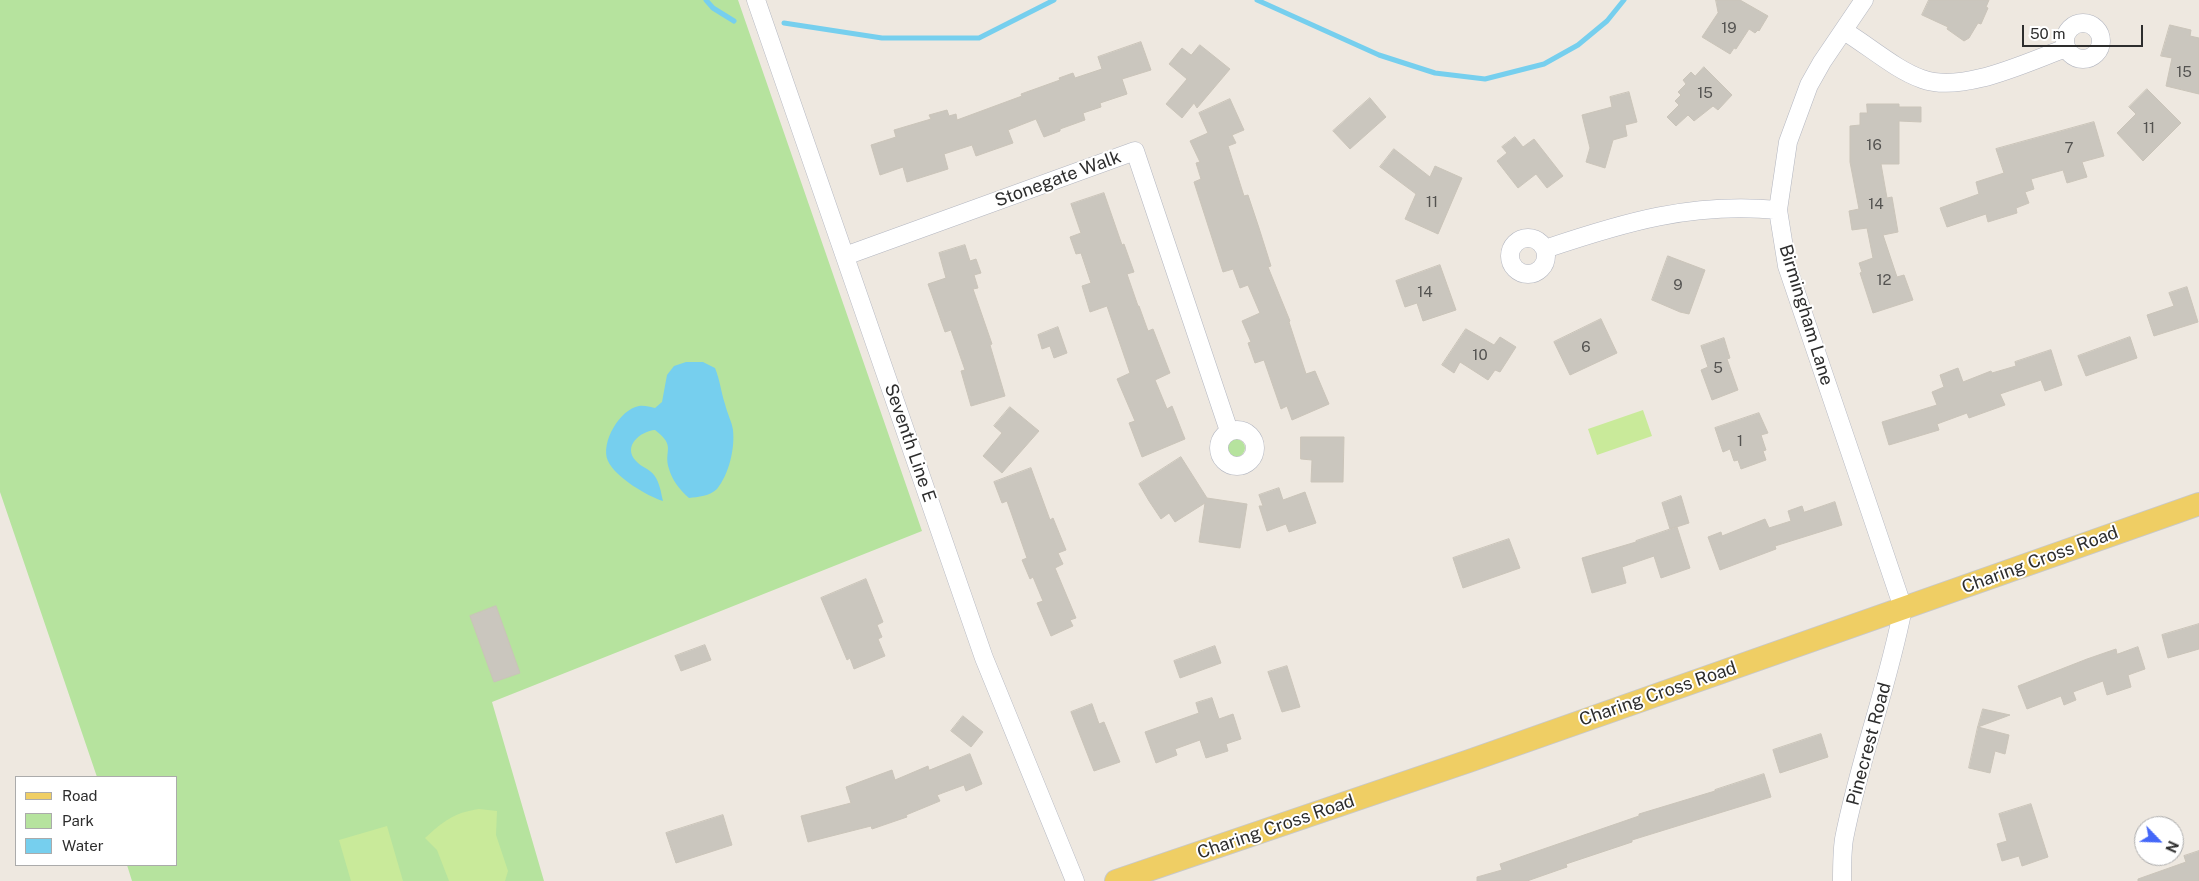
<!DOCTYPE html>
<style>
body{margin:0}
#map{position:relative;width:2199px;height:881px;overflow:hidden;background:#eee8e0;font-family:"Public Sans",sans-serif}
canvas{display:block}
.legend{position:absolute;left:15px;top:776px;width:162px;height:90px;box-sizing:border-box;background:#fff;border:1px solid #ababab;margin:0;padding:6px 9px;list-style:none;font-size:15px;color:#2d2d2d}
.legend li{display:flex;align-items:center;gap:10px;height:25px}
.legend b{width:25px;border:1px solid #ababab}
.north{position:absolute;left:2134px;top:816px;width:50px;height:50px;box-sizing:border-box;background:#fff;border:1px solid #ababab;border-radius:50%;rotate:114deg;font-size:14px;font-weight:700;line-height:20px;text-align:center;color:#2d2d2d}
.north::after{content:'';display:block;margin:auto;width:18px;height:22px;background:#4467f8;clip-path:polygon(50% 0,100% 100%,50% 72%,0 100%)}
.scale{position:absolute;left:2022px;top:25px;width:121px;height:22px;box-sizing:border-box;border:2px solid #2d2d2d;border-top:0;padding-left:6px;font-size:15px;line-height:18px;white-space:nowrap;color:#2d2d2d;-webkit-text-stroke:4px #fff;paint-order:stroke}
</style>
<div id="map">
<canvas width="2199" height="881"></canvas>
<ul class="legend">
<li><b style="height:6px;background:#efce64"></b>Road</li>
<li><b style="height:14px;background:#b6e39e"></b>Park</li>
<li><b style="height:14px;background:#76cfee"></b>Water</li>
</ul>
<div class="north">N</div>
<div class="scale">50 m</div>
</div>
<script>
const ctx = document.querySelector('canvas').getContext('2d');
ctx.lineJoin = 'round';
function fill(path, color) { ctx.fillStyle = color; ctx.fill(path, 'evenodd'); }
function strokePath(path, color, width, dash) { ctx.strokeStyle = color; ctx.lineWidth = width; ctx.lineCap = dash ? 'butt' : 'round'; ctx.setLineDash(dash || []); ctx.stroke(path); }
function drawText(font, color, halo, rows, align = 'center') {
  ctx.font = font + ' "Public Sans",sans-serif'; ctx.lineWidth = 4; ctx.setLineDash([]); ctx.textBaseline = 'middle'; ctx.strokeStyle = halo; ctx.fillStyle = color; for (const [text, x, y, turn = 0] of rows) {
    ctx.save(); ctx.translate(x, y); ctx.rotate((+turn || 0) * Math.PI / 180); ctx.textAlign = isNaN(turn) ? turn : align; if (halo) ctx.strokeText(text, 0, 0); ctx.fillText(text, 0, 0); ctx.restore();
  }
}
fill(new Path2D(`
 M0,0H738L922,531L492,702L544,881H132L127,865H176V777H97L0,492Z
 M1227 448a9 9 0 1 1 18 0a9 9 0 1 1-18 0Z`), '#b6e39e');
fill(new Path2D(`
 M1643,410L1652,436L1597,455L1588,429Z
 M479,809L497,811L496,835L508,871L505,881H449L437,850L425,838C444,821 453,813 479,809Z
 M387,826L403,881H351L339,840Z`), '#c9ea9a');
fill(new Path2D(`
 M686,362H703L715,368C720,380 721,392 725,404C727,413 732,422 733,430C735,449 729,474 717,489C710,496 698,497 689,498C680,490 672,480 669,469C663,450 677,447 655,430C641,431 622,446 636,461C641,467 650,469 654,475C660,483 661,493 663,501C647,496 615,477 608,461C600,443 620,409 639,406C644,405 650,407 655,408L662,402L667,375L674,366Z`), '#76cfee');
strokePath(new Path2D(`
 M706,0L713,8L734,21
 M1257,0L1379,55L1435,73L1485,79L1544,64L1578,45L1607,21L1624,0
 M784,23L882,38H979L1054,0`), '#76cfee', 5);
const building = new Path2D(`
 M1716,0H1740L1768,16L1759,31L1758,30L1755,33L1749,29L1736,49L1734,48L1730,54L1702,37L1718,13Z
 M1929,0H1989L1986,7L1988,8L1981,24L1978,23L1969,38L1964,41L1947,29L1948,27L1922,15Z
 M2170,25L2191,30L2190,36L2199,38V94L2166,86L2172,58L2161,56Z
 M1141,42L1151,70L1122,79L1127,94L1100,103L1101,107L1083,113L1085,120L1060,129V131L1044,137L1036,119L1008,130L1013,143L976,156L972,145L944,154L948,169L907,182L903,167L880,175L871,145L896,137L894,130L931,119L929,115L947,110L949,116L956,114L957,120L1022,96L1021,94L1060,80L1059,78L1073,73L1075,78L1102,69L1098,57Z
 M1200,45L1230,69L1197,108L1194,103L1182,118L1166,104L1187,79L1169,64L1182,48L1191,55Z
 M1704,67L1732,95L1718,110L1713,106L1694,121L1688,115L1676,126L1667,117L1679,105L1675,101L1681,95L1678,92L1686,84L1683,80L1691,72L1695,76Z
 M2147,89L2181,123L2143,161L2117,133L2136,114L2129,107Z
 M1629,92L1637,122L1625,125L1627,136L1613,140L1605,168L1586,162L1590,148L1582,115L1612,107L1610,97Z
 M1370,98L1386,117L1350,149L1333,131Z
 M1230,99L1244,130L1232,135L1236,143L1228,146L1244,196L1248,195L1259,228L1271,266L1268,267L1290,321L1289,322L1306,374L1315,371L1329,404L1292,420L1287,406L1281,409L1264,360L1255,363L1248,343L1251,342L1242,321L1260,313L1248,285L1240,288L1233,269L1223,272L1194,182L1201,179L1196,163L1200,162L1190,141L1208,133L1199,113Z
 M1867,104H1899V107H1921V122L1899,121V164H1881L1887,198L1892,197L1898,232L1883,235L1897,277L1904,275L1913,300L1873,313L1860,273L1862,272L1859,263L1873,258L1867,228L1852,230L1849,211L1859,209L1850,162V126L1860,125V113H1867Z
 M2094,122L2104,156L2082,162L2087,177L2067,183L2063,170L2031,179L2034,189L2025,192L2029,203L2016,208L2017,213L1988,222L1986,214L1947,227L1940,208L1979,194L1976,182L2004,173L1996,149Z
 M1515,137L1523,147L1534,139L1563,176L1547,188L1536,174L1518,188L1497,161L1507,153L1502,147Z
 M1394,149L1430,177L1435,166L1462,178L1438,234L1405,219L1416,194L1380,167Z
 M1104,193L1122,245L1124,244L1134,272L1127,274L1138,306H1139L1148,331L1153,329L1170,373L1155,380L1167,409L1172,406L1185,439L1142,457L1129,423L1135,421L1117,379L1130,373L1107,306L1090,312L1082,286L1091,283L1081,253L1076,254L1070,237L1081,233L1071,204Z
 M965,245L970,261L976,259L981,273L974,275L978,288L973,289L992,344L990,345L1005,396L971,406L961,371L965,370L951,330L945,332L928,284L946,278L939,253Z
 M1668,256L1705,270L1689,314L1680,312L1652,300Z
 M1440,265L1456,310L1423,321L1417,303L1405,307L1396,281Z
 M2187,287L2198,322L2154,336L2147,315L2174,306L2169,293Z
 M1601,319L1617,353L1570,375L1554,342Z
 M1058,327L1067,353L1054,358L1050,346L1042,349L1038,335Z
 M1466,329L1494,345L1500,337L1516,347L1500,372L1495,370L1488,380L1460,362L1454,373L1442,365Z
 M2130,337L2137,358L2086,376L2078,356Z
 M1724,338L1730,358L1727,359L1738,390L1712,400L1701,370L1708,367L1701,346Z
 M2051,350L2062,385L2045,391L2041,380L2000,394L2005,405L1969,418L1967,413L1937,424L1939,430L1889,445L1882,422L1937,405L1932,392L1944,387L1940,375L1958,368L1963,382L1991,371L1992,373L2016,366L2015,362Z
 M1010,407L1039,431L1002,473L983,456L1002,433L994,426Z
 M1759,413L1768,433L1761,435L1766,450L1763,451L1766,460L1741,469L1738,460L1734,461L1730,449L1723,452L1715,428Z
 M1301,437H1344L1343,482H1311L1312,460L1301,459Z
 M1181,457L1207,498L1247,504L1240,548L1199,542L1205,503L1175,522L1169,513L1161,519L1149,501L1139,484Z
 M1031,468L1050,520L1053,518L1066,550L1058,553L1063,564L1055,568L1076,618L1070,620L1073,626L1051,636L1037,603L1043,601L1033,577L1030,579L1022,560L1027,558L1007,501L1002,503L994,482Z
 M1279,488L1283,500L1305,492L1316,523L1289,532L1286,524L1267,531L1259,506H1263L1259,495Z
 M1681,496L1689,523L1670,529L1662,503Z
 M1835,502L1842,525L1775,546L1776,549L1720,570L1708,537L1721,532L1722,536L1765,519L1769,528L1791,521L1788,511L1802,506L1804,512Z
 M1677,527L1690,568L1661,578L1654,556L1622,567L1626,583L1592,593L1582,558L1636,542V541Z
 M1509,539L1520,568L1463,588L1453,558Z
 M866,579L883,622L877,625L882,637L878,639L885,656L854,669L850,658L847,660L821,598Z
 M496,606L520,673L494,682L470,616Z
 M2199,624V649L2168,658L2162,635Z
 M705,645L711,660L681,671L675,656Z
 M1215,646L1221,663L1180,678L1174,661Z
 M2138,647L2145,669L2128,675L2131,687L2107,695L2103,681L2073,692L2076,700L2064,705L2061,696L2027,709L2018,686L2087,659L2116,649L2117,654Z
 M1287,666L1300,707L1282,712L1268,672Z
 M1212,698L1219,719L1233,714L1241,739L1226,744L1228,751L1206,758L1200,740L1175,749L1177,755L1156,763L1145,732L1199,713L1196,703Z
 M1092,704L1099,724L1104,722L1120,762L1094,771L1071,712Z
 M1983,709L2010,715L1978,727Z
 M963,716L983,732L971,747L951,731Z
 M1978,727L2009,735L2005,754L1995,751L1990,773L1969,768Z
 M1821,734L1828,757L1780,773L1773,750Z
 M970,754L982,784L966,791L964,785L937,795L940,801L906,815L907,817L872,829L871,826L808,842L801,816L851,803L846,787L892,770L895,780L928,766L929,770Z
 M1764,774L1771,797L1632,840V842L1566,864L1567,867L1527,881H1477V877L1502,870L1500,864L1639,816V814L1715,791V790Z
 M2031,804L2048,857L2022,866L2019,856L2002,861L1997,844L2007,841L1999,814Z
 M723,815L732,845L676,863L666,833Z
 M2199,851V881H2138V879L2186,862L2184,856Z`);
fill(building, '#cac6be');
strokePath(building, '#cac4b9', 1);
const minor = new Path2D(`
 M756,0L984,658L1075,881
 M2065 41a18 18 0 1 1 36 0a18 18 0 1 1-36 0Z
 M1844,31C1869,46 1896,70 1922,79C1962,94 2027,62 2066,48
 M1510 256a18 18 0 1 1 36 0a18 18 0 1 1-36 0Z
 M1545,249C1625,222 1692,202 1778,210
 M845,256L1135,151L1229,431
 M1219 448a18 18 0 1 1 36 0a18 18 0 1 1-36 0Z
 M1842,881C1842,867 1842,852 1844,839C1859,761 1888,686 1903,608L1787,266L1778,210L1788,142L1809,85L1822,62L1864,0`);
const major = new Path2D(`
 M1116,881L1469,761L2199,504`);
strokePath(minor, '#b3b6c0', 19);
strokePath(major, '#c8c8c8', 24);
strokePath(minor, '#fff', 18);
strokePath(major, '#efce64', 22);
drawText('15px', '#545351', null, [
 ["19",1729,28],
 ["15",2184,72],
 ["15",1705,93],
 ["11",2149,128],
 ["16",1874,145],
 ["7",2069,148],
 ["11",1432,202],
 ["14",1876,204],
 ["12",1884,280],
 ["9",1678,285],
 ["14",1425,292],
 ["6",1586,347],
 ["10",1480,355],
 ["5",1718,368],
 ["1",1740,441]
]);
drawText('18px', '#2d2d2d', '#fff', [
 ["Stonegate Walk",1058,179,-20],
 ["Birmingham Lane",1806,315,73],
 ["Seventh Line E",910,443,71],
 ["Charing Cross Road",2040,560,-20],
 ["Charing Cross Road",1658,694,-19],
 ["Pinecrest Road",1869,744,-75],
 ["Charing Cross Road",1276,827,-19]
]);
</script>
